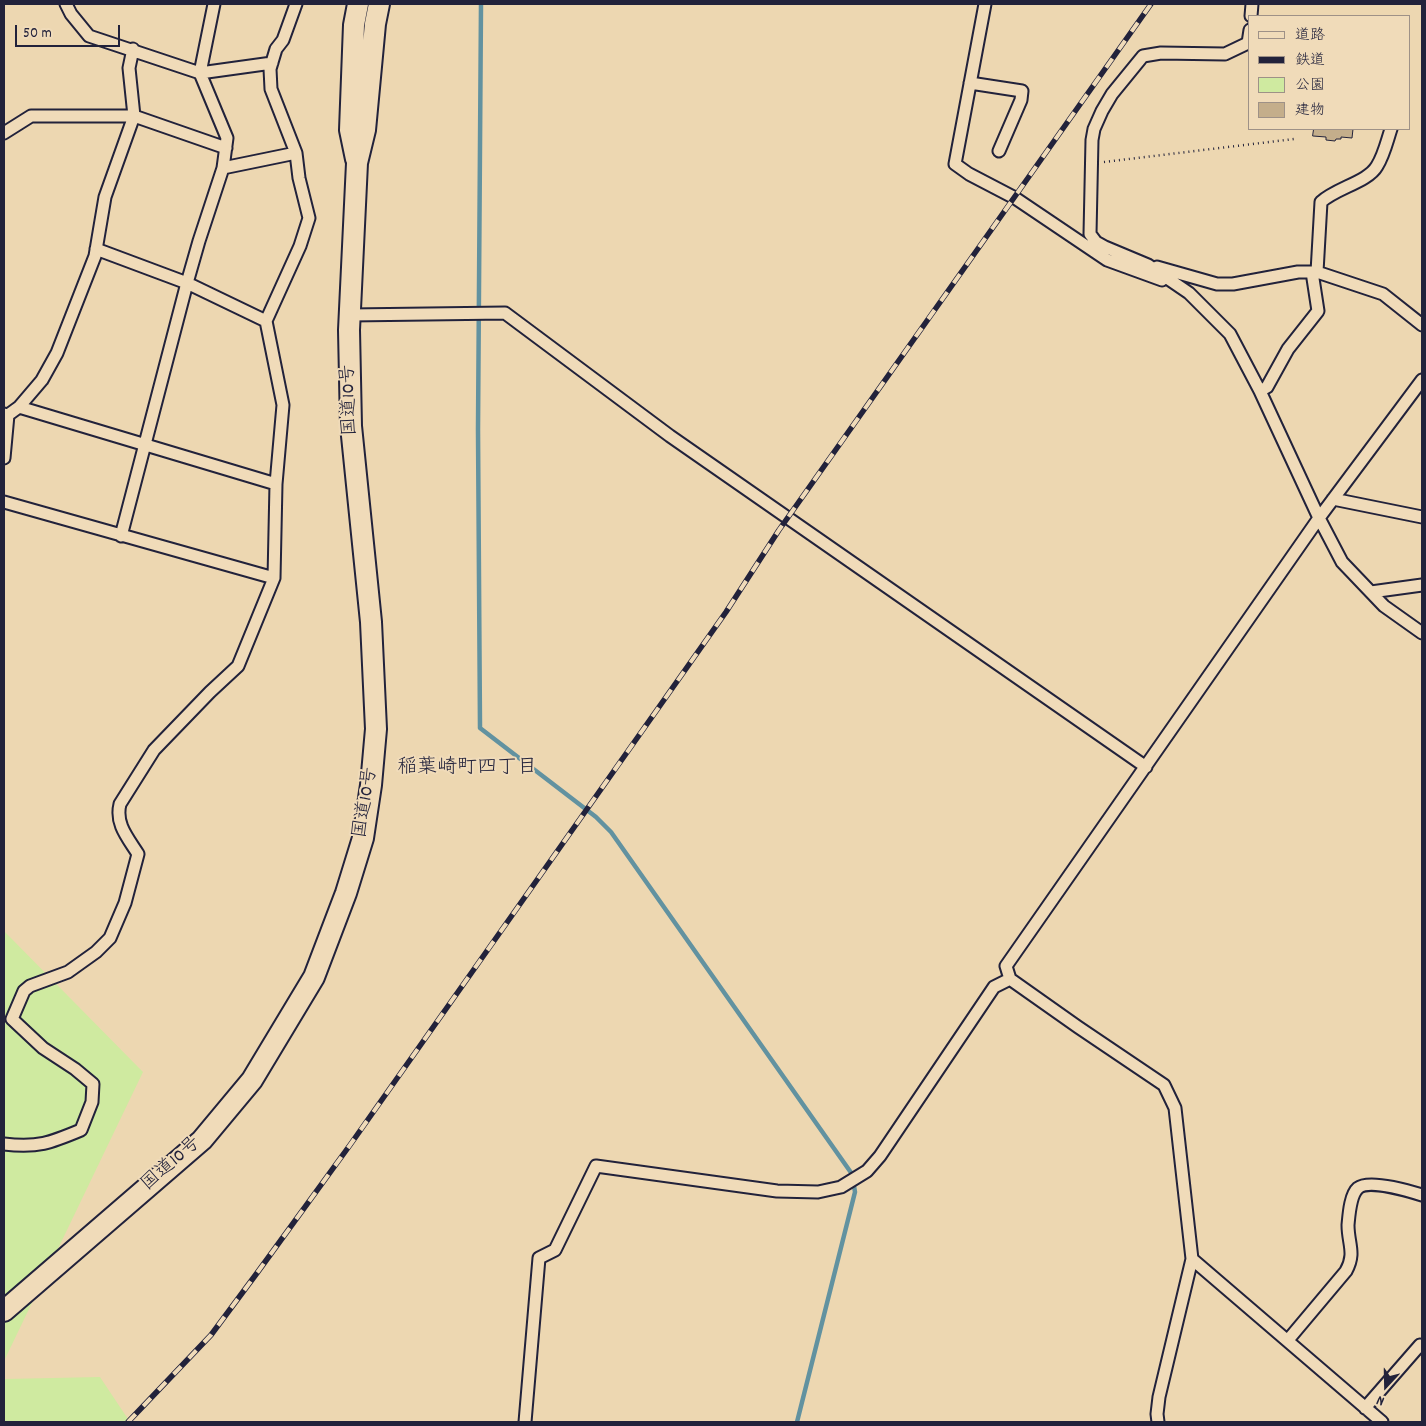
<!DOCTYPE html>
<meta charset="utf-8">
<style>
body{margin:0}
#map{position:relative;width:1426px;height:1426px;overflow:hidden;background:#edd7b1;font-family:Dekko,"Klee One",sans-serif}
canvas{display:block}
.frame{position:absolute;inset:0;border:5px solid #22223b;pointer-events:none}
.legend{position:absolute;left:1248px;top:15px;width:162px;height:115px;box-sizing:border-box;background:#f0dbb9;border:1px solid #9e9187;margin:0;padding:6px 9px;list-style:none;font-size:15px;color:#22223b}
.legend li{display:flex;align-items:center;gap:10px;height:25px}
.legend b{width:25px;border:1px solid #9e9187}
.north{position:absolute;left:1361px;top:1361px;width:50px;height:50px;-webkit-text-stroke:4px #f0dbb9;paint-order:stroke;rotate:201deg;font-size:14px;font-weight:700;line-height:20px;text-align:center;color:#22223b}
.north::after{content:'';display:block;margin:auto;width:18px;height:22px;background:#22223b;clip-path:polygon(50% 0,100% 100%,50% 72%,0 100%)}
.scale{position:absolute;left:15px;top:25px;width:105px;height:22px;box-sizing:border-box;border:2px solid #22223b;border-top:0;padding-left:6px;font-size:15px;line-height:18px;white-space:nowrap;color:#22223b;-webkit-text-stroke:4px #f0dbb9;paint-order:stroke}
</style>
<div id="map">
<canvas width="1426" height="1426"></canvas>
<div class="frame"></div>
<ul class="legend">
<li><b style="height:6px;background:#f0dbb9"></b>道路</li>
<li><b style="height:6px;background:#22223b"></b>鉄道</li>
<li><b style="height:14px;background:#cfeaa0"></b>公園</li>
<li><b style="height:14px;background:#c4ae8b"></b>建物</li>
</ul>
<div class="north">N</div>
<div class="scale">50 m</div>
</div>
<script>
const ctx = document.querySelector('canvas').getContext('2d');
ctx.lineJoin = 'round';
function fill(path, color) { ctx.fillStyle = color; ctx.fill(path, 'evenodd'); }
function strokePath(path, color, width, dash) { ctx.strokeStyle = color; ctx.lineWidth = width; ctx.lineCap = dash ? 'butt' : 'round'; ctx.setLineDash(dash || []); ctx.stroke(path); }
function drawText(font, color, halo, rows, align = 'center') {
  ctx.font = font + ' Dekko,"Klee One",sans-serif'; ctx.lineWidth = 4; ctx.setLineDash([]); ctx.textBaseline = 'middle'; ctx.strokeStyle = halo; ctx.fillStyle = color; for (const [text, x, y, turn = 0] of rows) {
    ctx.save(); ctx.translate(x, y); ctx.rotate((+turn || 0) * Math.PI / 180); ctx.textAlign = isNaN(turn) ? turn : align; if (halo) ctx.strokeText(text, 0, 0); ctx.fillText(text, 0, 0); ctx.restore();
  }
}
fill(new Path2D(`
 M4,908V931L143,1072L4,1361Z
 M100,1377L130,1422H4V1379Z`), '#cfeaa0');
strokePath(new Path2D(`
 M481,4L478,429L480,728L596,817L611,832L852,1174L855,1192L797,1422`), '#6292a0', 4.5);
const building = new Path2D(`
 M1314,129H1353L1352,138L1341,137V139H1336L1335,141L1326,140V137L1313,136Z`);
fill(building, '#c4ae8b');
strokePath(building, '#22223b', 1);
const street = new Path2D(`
 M66,4L71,14L89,36L200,73L227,138L223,168L199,241L187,283L121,536
 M214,4L200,73L272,63
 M985,4L955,164L969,174L1015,198L1107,260L1162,280
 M1251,16L1252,4
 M1250,30L1248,43L1225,54L1161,53L1143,56L1112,94L1102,111L1094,129L1092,140L1090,234L1096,242L1105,247L1148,265L1189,293L1230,334L1260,391L1319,518L1342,562L1384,606L1422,633
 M970,83L1022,91L1021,100L999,151
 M4,133L31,116H134L226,148
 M223,168L296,153
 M96,249L187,283L266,321
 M1157,267L1217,284H1233L1298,272H1317L1321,202C1336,188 1368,182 1377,166C1384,155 1387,141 1391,129
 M1317,272L1383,294L1422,325
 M350,315L505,313L670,436L1146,767
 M1260,391L1267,387L1288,349L1318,311L1312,272
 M19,407L276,484
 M4,414L8,415L19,407L42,380L57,353L95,256L105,197L134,116L129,68L133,49
 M4,458L8,415
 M1333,499L1422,517
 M4,502L274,578
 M1371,592L1422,585
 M4,1144C38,1148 50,1143 81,1130L92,1102L93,1084L75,1069L43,1048L12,1019L24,991L30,986L68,972L96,952L110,938L125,903L138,854C128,838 115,824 120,804L154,750L210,692L238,666L274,578L276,484L283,405L266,321L300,246L309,218L299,178L296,153L271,89L270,69L276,49L283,40L296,4
 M1192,1259L1382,1422
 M1288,1340L1346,1271C1356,1253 1348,1244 1348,1225C1349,1215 1350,1195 1358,1188C1369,1179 1409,1191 1422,1195
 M1365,1408L1420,1345L1422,1347
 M525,1422L539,1258L555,1250L596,1166L777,1191L818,1192L841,1187L867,1171L880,1156L994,987L1010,979
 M1158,1422L1157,1414L1159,1397L1192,1259L1175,1108L1164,1085L1078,1027L1010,979L1006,966L1319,518L1422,380`);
const highway = new Path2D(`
 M356,159L350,130L354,25L358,4
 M4,1311L202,1140L252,1080L314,977L346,893L363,838L371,785L376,729L371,622L351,426L349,330L357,163L365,130L375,24L379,4`);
strokePath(street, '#22223b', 15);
strokePath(highway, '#22223b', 24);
strokePath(new Path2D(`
 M1104,162L1294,139`), '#22223b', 2.5, [1, 4]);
strokePath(street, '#f0dbb9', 11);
strokePath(highway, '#f0dbb9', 20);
const rail = new Path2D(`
 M128,1422L211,1335L257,1273L350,1145L726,612L779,530L1151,4`);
strokePath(rail, '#22223b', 5.5);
strokePath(rail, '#f0dbb9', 4, [11]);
drawText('19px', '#22223b', '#f0dbb9', [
 ["国道10号",351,400,-92],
 ["国道10号",367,803,-81],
 ["国道10号",172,1165,-41]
]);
drawText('20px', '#22223b', '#f0dbb9', [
 ["稲葉崎町四丁目",467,769]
]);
</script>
